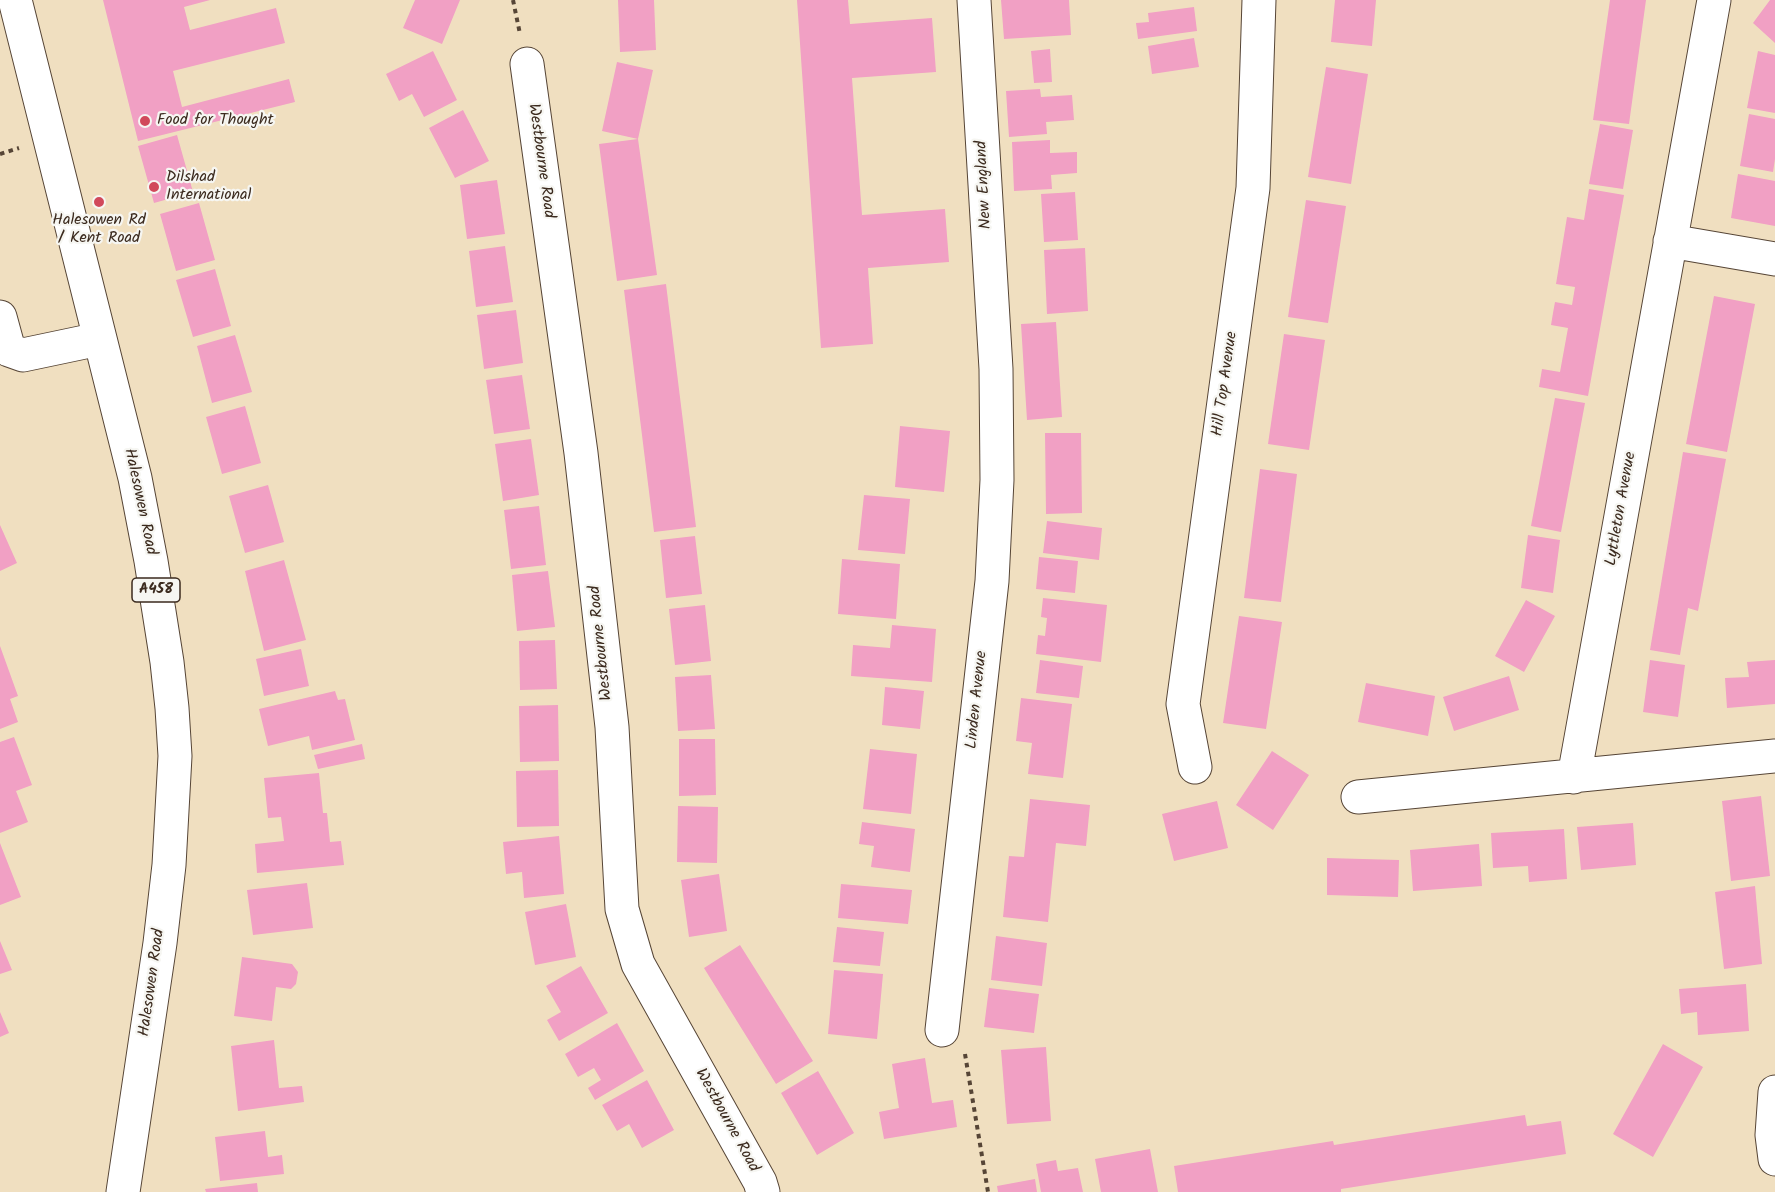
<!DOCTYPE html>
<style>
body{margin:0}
canvas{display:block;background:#f0dfc0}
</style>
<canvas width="1775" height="1192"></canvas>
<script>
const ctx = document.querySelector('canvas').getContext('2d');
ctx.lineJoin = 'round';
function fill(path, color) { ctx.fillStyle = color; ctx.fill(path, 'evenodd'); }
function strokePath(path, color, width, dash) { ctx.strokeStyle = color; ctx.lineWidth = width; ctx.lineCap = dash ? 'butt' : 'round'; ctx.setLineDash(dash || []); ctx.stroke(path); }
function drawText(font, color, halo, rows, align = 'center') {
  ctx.font = font + ' Kalam,sans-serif'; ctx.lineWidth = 4.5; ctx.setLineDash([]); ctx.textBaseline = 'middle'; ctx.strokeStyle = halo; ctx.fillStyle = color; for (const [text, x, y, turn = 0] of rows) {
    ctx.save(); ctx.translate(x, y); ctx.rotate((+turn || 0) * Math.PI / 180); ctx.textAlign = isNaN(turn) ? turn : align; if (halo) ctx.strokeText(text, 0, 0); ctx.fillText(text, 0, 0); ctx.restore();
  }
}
fill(new Path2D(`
 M103,0H210L184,7L190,30L276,8L285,43L173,71L182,107L289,79L295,102L138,141Z
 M415,0H460L442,44L403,28Z
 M618,0H654L656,50L620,52Z
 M797,0H848L850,24L932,18L936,72L852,78L862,215L945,209L949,262L868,268L873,344L821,348Z
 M1001,0H1069L1071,35L1004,39Z
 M1335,0H1376L1372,46L1331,42Z
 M1610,0H1646L1629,124L1593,120Z
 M1770,0H1775V43L1753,23Z
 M1194,7L1197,31L1138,39L1136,23L1149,22L1148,13Z
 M1194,38L1199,67L1152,74L1148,46Z
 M1050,49L1052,82L1034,83L1031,51Z
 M433,51L457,100L424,117L412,94L399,101L386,74Z
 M1758,51L1775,55V113L1747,108Z
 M617,62L653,70L638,139L657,275L617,281L599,144L638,139L602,131Z
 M1326,67L1368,74L1351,184L1308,177Z
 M1040,89L1041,97L1072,95L1074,120L1046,122L1047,134L1009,137L1006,91Z
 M463,110L489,161L455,178L429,128Z
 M1749,114L1775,119V159L1773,172L1740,166Z
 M1600,124L1633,130L1623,189L1589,184Z
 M177,135L193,192L154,203L138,146Z
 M1050,140V153L1077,152V173L1051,175L1052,189L1014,191L1012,142Z
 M1738,174L1775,181V226L1731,218Z
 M497,180L505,234L467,239L460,185Z
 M1589,189L1624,195L1588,396L1539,387L1542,369L1560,372L1568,328L1551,325L1553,313L1555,302L1572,305L1575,287L1556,284L1567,217L1584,220Z
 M1075,192L1078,240L1044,242L1041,194Z
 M1306,200L1346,206L1328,323L1288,317Z
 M199,203L215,260L176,271L160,214Z
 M505,246L513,302L476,307L469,251Z
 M1085,248L1088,311L1047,314L1044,250Z
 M215,269L231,326L193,337L176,280Z
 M666,284L696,527L654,532L624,290Z
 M1714,296L1755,304L1727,452L1686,444Z
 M516,310L523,363L484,369L477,315Z
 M1056,322L1062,417L1027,420L1021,324Z
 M1284,334L1325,340L1309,450L1268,444Z
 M235,335L252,392L212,403L197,346Z
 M522,375L530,429L494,434L486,380Z
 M1555,398L1585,403L1561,532L1531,526Z
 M245,406L261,463L222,474L206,417Z
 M900,426L950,431L944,492L895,487Z
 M1045,433H1081L1082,513L1046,514Z
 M531,439L539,495L503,501L495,444Z
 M1683,452L1726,459L1698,611L1688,608L1680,655L1650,650Z
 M1260,469L1297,474L1281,602L1244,598Z
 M268,485L284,542L245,553L229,496Z
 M864,495L910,499L905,554L858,550Z
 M539,506L546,565L511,569L504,510Z
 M1047,521L1102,528L1099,560L1043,553Z
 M0,525L17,563L0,571Z
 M1528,535L1560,540L1553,593L1521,588Z
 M695,536L702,594L666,598L660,540Z
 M1039,557L1078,561L1075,593L1036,589Z
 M842,559L900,564L896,619L838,614Z
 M284,560L306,640L264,651L245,571Z
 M548,571L555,627L517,631L512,575Z
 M1043,598L1107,605L1101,662L1036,654L1038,635L1045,636L1047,618L1041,617Z
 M1526,600L1555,616L1524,672L1495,656Z
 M705,605L711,661L675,665L669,609Z
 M1239,616L1282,622L1266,729L1223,723Z
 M892,625L936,629L932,682L851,676L853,645L890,648Z
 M555,640L557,689L520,690L519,641Z
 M0,646L18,696L10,699L18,722L0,729Z
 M301,649L309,686L264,696L256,659Z
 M1040,660L1083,666L1079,698L1036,693Z
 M1650,660L1685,665L1678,717L1643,712Z
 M1775,660V704L1727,708L1725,678L1749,677L1747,662Z
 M711,675L715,729L678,731L675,677Z
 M1509,676L1519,710L1454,731L1443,697Z
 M1366,683L1435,696L1428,736L1358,722Z
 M885,687L924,691L920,729L882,725Z
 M335,691L338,700L345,699L355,740L312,750L309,736L268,746L259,709Z
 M1021,698L1072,704L1063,778L1028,774L1032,743L1016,741Z
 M558,705L559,761L520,762L519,706Z
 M14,737L32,785L16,791L28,822L0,833V742Z
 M679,739H715L716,795L679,796Z
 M362,744L365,759L318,769L314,755Z
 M870,749L917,754L911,814L863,809Z
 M1272,751L1309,775L1273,830L1236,805Z
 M558,770L559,826L517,827L516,771Z
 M319,773L323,813H327L330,842L341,841L344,865L257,873L255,844L284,841L281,817L268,818L264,778Z
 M1761,796L1770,876L1731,881L1722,801Z
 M1030,799L1090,805L1086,846L1056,843L1048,922L1003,917L1009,856L1024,857Z
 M1217,801L1228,848L1174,861L1162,814Z
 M678,806L718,807L717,863L677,862Z
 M862,822L915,829L910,872L871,867L874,846L859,844Z
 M1633,823L1636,865L1581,870L1577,827Z
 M1564,829L1567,879L1529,882L1528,866L1493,868L1491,833Z
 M559,836L564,894L524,898L522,872L506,874L503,842Z
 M0,843L21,897L0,905Z
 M1479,844L1482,886L1413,891L1410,850Z
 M1327,858L1399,860L1398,897L1327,895Z
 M719,874L727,931L689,937L681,880Z
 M307,883L313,928L253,935L247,890Z
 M841,884L912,890L908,924L838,918Z
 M1755,886L1762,964L1724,969L1715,892Z
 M566,904L576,957L535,965L525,912Z
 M837,927L884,932L880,966L833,962Z
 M996,936L1047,943L1042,986L991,980Z
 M0,941L12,970L0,974Z
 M740,945L813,1061L776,1084L704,968Z
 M242,957L292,964L298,972L296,984L291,989L276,987L272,1021L234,1016Z
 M581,966L608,1013L559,1041L547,1020L561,1012L546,986Z
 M834,970L883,974L877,1039L828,1034Z
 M1746,984L1749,1031L1698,1035L1697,1012L1681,1014L1679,989Z
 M989,988L1039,994L1034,1033L984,1027Z
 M0,1012L9,1033L0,1037Z
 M617,1023L644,1071L595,1100L588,1088L601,1080L594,1068L578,1077L565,1054Z
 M274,1040L279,1088L302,1086L304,1102L238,1111L231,1046Z
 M1663,1044L1703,1067L1653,1157L1613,1134Z
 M1046,1047L1051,1121L1007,1124L1001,1050Z
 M925,1058L932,1103L953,1100L957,1127L884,1139L879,1112L899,1108L892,1064Z
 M818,1071L854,1133L817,1155L781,1093Z
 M647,1080L674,1130L642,1148L629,1124L617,1131L602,1105Z
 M1525,1115L1527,1126L1561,1121L1566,1154L1341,1189V1192H1178L1174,1166L1333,1141L1334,1145Z
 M265,1131L268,1157L282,1155L284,1174L220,1181L215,1137Z
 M1150,1149L1158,1192H1101L1095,1159Z
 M1056,1160L1058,1171L1078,1168L1083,1192H1041L1036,1164Z
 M1035,1179L1037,1192H998L997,1186Z
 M257,1183L258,1192H206L205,1189Z`), '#f1a0c4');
const minor = new Path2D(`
 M527,64L581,453L612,727L622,909L638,964L760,1182L763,1192
 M1670,241L1775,259
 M0,317L9,350L23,355L99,339
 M1195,767L1183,704L1253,188L1259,0
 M1574,777L1714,0
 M1358,797L1775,756
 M942,1030L992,581L997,480L996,369L974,0
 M1775,1092L1772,1135L1775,1159`);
const highway = new Path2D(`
 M15,0L135,478L151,561L167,662L172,708L175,756L169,865L160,943L123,1192`);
strokePath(minor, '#564536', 35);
strokePath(highway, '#564536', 35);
strokePath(new Path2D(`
 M513,0L520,34
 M0,154L19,148
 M965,1054L988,1192`), '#564536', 4, [4.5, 4.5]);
strokePath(minor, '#fff', 33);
strokePath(highway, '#fff', 33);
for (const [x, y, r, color] of [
 [145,121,6,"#d1495b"],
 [154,187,6,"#d1495b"],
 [99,202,6,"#d1495b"]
]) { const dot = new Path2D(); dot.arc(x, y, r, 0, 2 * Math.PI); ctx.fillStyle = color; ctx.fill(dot); strokePath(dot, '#f6f6f2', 2); }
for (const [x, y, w] of [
 [156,590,48]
]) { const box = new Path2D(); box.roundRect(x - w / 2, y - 12, w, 24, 4.5); ctx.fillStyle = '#f6f6f2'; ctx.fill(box); strokePath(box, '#3b2a1e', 1.5); }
drawText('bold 15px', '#3b2a1e', null, [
 ["A458",156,590]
]);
drawText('16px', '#3b2a1e', '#f6f6f2', [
 ["Food for Thought",157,121],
 ["Dilshad",166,178],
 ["International",166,196],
 ["Halesowen Rd",99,221,"center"],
 ["/ Kent Road",99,239,"center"]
], 'left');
drawText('16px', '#3b2a1e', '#f6f6f2', [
 ["Westbourne Road",540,161,82],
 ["New England",985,185,-93],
 ["Hill Top Avenue",1226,384,-82],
 ["Halesowen Road",139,502,78],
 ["Lyttleton Avenue",1622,509,-80],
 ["Westbourne Road",602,643,-96],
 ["Linden Avenue",978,700,-84],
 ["Halesowen Road",153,983,-82],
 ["Westbourne Road",726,1121,61]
]);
</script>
